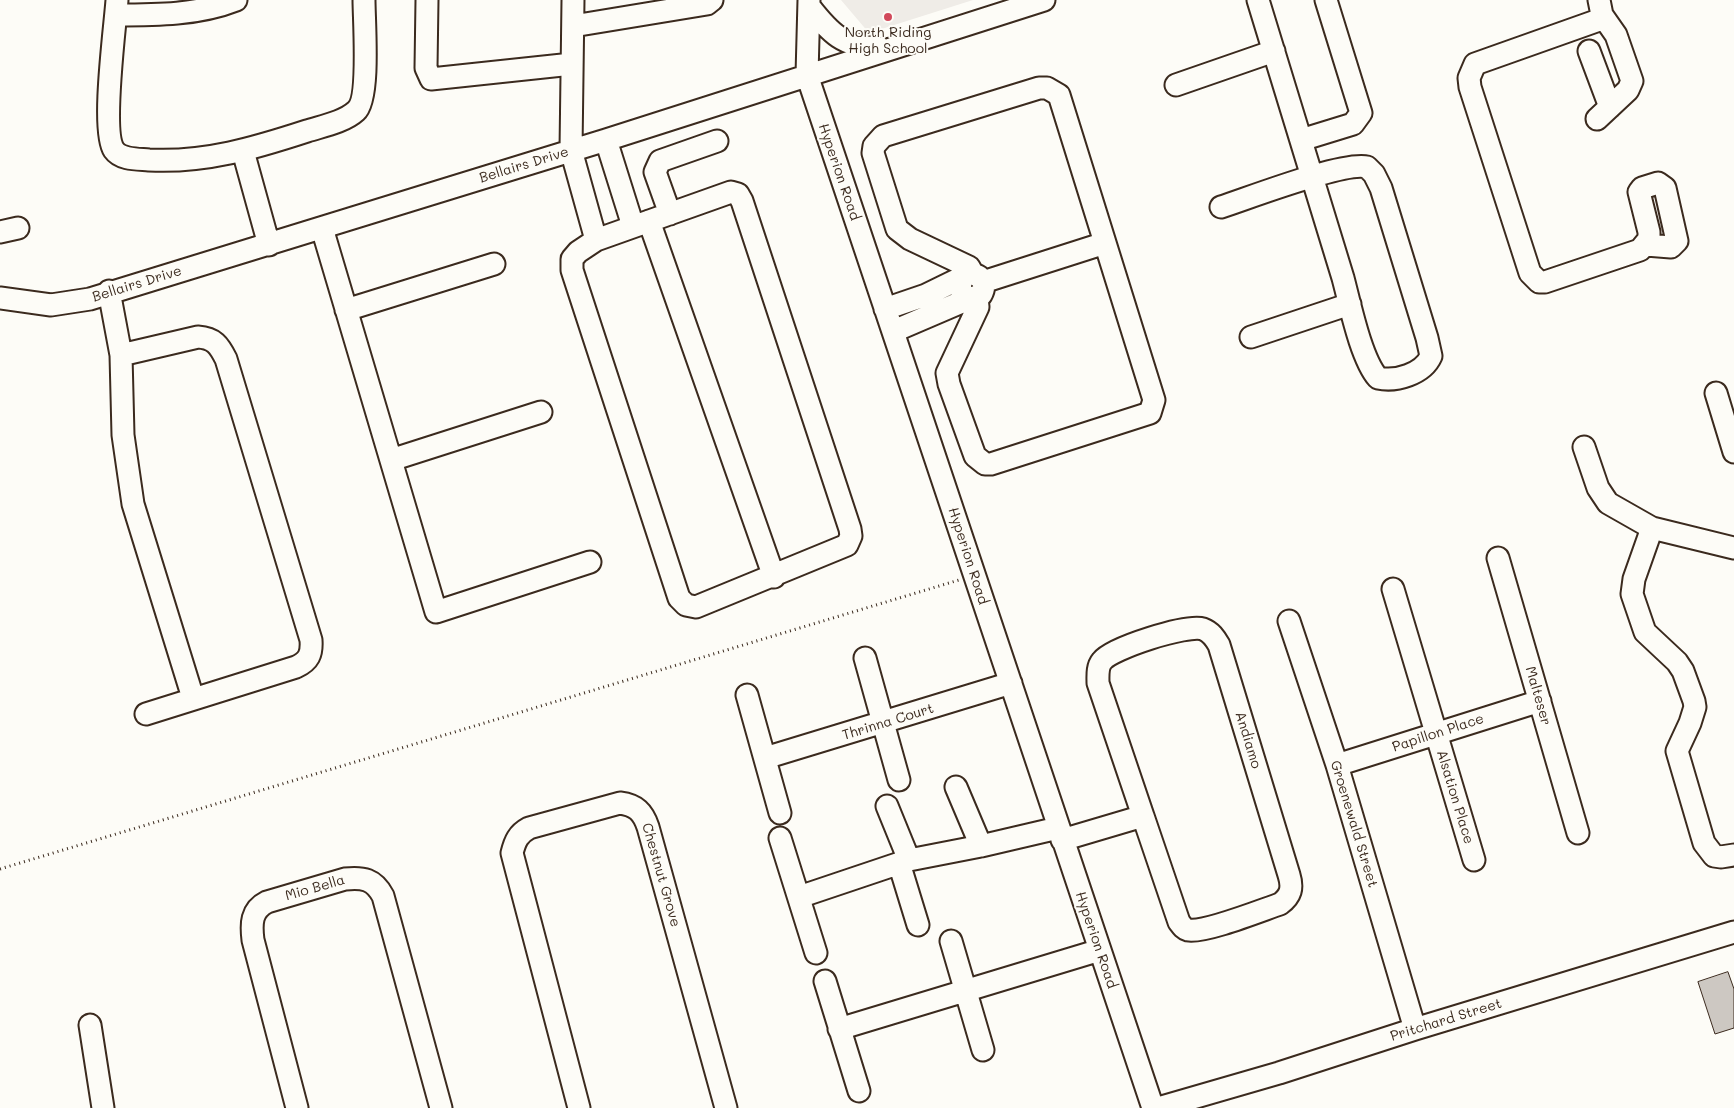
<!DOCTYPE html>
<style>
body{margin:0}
canvas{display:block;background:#fdfcf7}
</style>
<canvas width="1734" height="1108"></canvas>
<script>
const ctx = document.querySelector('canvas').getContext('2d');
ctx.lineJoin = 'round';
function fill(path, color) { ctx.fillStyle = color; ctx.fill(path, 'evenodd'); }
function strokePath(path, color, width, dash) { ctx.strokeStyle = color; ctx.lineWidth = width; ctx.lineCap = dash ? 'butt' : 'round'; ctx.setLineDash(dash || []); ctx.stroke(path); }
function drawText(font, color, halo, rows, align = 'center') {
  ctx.font = font + ' Mali,sans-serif'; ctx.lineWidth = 4; ctx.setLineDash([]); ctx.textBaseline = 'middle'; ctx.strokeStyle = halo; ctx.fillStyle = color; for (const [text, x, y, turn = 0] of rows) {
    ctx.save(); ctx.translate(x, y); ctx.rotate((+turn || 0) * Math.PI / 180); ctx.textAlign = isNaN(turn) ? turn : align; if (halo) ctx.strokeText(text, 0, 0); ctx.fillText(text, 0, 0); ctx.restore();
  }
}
fill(new Path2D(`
 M841,0H973L869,33Z`), '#efece7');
const building = new Path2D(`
 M1728,972L1734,989V1028L1715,1034L1698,982Z`);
fill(building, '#cdc8c2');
strokePath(building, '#3b2a1e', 1);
const minor = new Path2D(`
 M117,0C115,28 101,131 114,150C121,160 138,159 149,160C205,163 255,148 307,131C323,126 344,122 356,111C370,99 364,21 364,0
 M427,0L426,68L431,79L572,64
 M573,0L571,150L596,240
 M809,0L807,75L1153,1108
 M1599,0L1602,15L1599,20L1475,64L1469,78L1470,87L1530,273L1539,282H1545L1640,250L1649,239V232L1639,192L1642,188L1658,183L1665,188L1677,241L1671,247L1646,245
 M809,6C830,33 843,47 880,48
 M116,15C157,15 198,15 236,0
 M573,26L707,4L712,0
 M1589,51L1610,107
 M1176,85L1274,51
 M1597,119L1628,90L1632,81L1616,35L1602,15
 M606,140L633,226
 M1301,140L1353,124L1361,113L1326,0
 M243,151L269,245
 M731,192L738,194L742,201L850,529L851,536L847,545L696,607L686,605L679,598L572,270V259L578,252L596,240Z
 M1221,207C1249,198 1344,161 1367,167L1374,174L1381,188L1427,338L1431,356C1423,374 1396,382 1378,378C1361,359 1350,304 1343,278C1315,185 1287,92 1258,0
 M670,214L655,172L660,161L717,141
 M649,221L774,577
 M322,228L436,612L590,562
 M0,232L18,228
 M973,274L969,267L910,239L897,229L873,153L874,146L883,136L1039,88H1047L1059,95L1154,400L1150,413L991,464H985L975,456L949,384L947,373L978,307L977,298
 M983,282L1105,243
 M109,291L121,355L123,435L133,504L193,698
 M0,298L51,305L90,299L606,140L1044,0
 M885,309L926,295L969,274C982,274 987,284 981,295L971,298L963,295L960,287L962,279
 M346,310L494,264
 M894,331L971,298
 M1251,337L1350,304
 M121,355L198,337C214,338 219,345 226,359L311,640C312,654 309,661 296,667L146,714
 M1716,393L1734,452
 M1584,447L1598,488L1608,503L1652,528
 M391,460L541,412
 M1734,548L1652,528L1634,579L1632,594L1645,632L1677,662L1683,671L1694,701L1695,707L1690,723L1677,751L1704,843L1714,856L1721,857L1734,855
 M1498,558L1578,833
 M1393,589L1474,860
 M1289,621L1337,765L1415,1029
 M865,658L899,780
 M747,695L780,813
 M765,758L1011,683
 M1337,765L1540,701
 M956,787L981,846
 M887,806L909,860
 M780,838L816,953
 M1062,840L1143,816L1179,922C1182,926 1184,929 1188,930C1205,933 1262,910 1280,904C1291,896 1293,888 1289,875L1219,645C1215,638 1211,632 1203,629C1187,624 1112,648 1102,661C1097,667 1098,676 1098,683L1143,816
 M899,863L918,925
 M799,897L909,860L981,846L1058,828
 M951,941L983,1050
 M825,981L859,1091
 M90,1025L103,1108
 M839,1029L1100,950
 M297,1108L253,940C251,924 251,910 267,902L345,879C363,877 374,879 383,896L441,1108
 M579,1108L512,853C515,841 518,834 529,828L620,803C636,805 643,812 648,827L726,1108
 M1158,1108L1279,1073L1415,1029L1734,932`);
strokePath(minor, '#3b2a1e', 25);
strokePath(new Path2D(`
 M0,869L959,580`), '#3b2a1e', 3, [1, 4]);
strokePath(minor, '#fdfcf7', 21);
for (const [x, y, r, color] of [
 [888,17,5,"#d1495b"]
]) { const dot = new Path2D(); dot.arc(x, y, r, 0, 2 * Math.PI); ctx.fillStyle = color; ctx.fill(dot); strokePath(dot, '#fdfcf7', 2); }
drawText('14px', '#3b2a1e', '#fdfcf7', [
 ["North Riding",888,33],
 ["High School",888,49]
]);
drawText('14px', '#3b2a1e', '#fdfcf7', [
 ["Bellairs Drive",524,165,-17],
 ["Hyperion Road",839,172,71],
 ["Bellairs Drive",137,284,-17],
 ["Hyperion Road",968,556,72],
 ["Malteser",1538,696,74],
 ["Thrinna Court",888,722,-17],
 ["Papillon Place",1438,733,-18],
 ["Andiamo",1248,740,73],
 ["Alsation Place",1455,797,73],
 ["Groenewald Street",1354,824,73],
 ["Chestnut Grove",661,875,74],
 ["Mio Bella",315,888,-16],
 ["Hyperion Road",1096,940,71],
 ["Pritchard Street",1446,1020,-17]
]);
</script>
